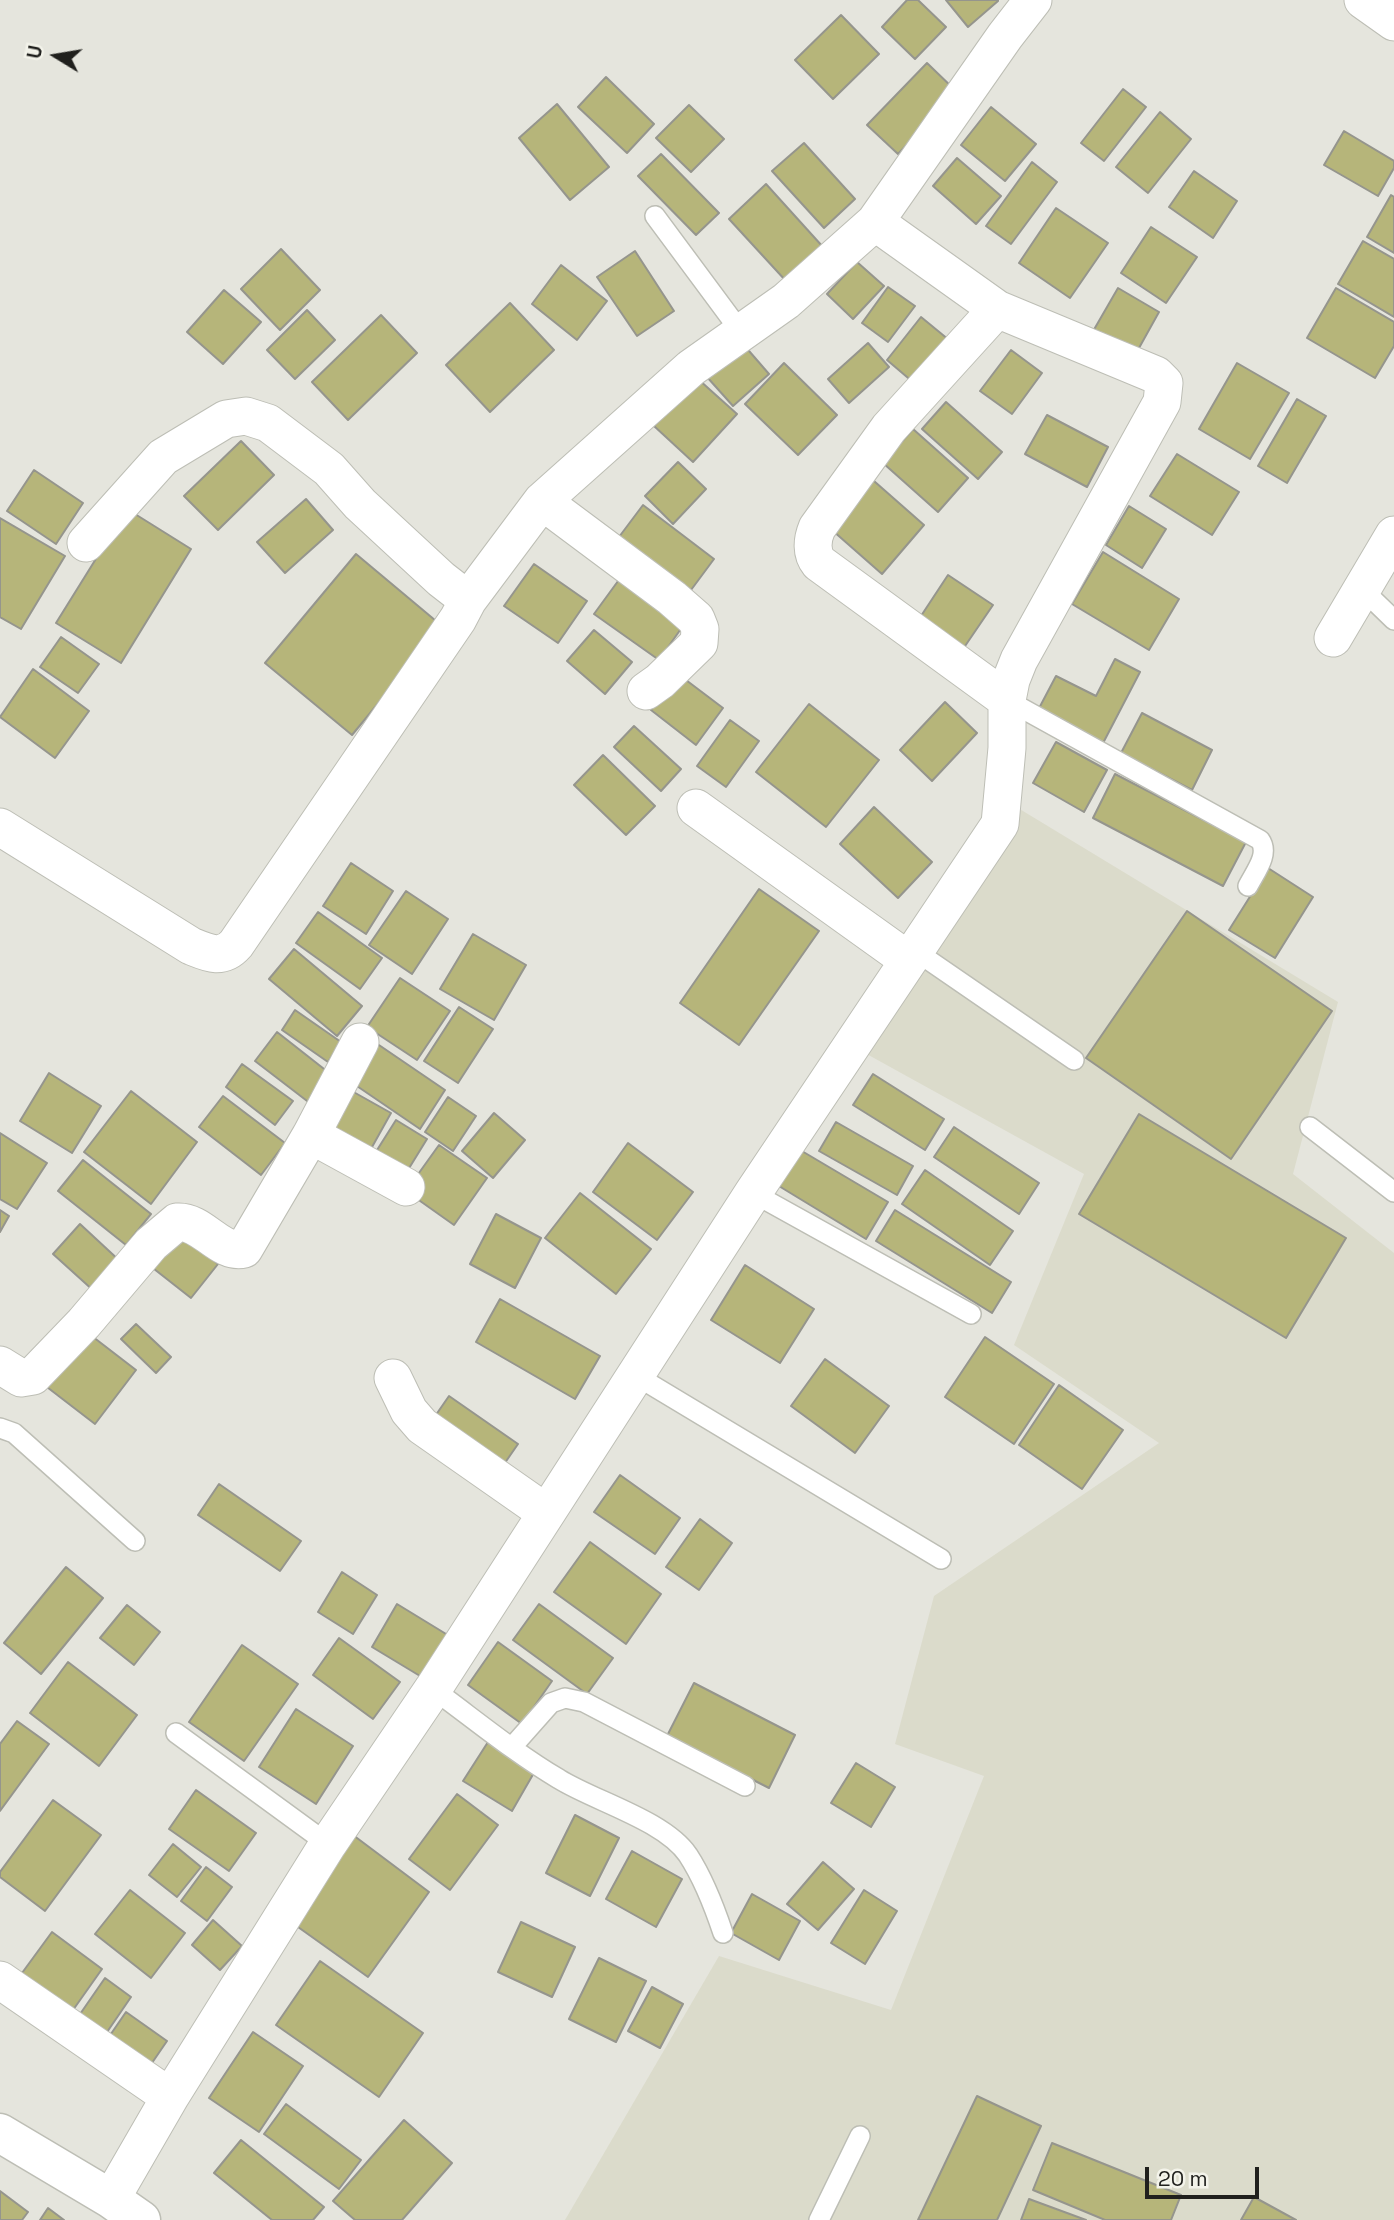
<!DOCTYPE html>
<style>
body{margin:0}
#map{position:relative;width:1394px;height:2220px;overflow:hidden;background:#e5e5dd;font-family:"Space Grotesk",sans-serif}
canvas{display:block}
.north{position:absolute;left:21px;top:21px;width:70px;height:70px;-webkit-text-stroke:5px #f3f3ea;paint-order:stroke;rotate:281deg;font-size:19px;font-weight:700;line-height:28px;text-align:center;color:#20201d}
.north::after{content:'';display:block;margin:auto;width:24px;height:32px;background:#20201d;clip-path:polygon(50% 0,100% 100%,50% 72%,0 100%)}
.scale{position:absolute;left:1145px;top:2167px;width:114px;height:32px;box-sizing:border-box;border:4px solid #20201d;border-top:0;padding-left:9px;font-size:21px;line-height:24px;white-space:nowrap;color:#20201d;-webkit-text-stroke:5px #f3f3ea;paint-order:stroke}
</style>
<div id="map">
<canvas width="1394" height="2220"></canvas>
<div class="north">U</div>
<div class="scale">20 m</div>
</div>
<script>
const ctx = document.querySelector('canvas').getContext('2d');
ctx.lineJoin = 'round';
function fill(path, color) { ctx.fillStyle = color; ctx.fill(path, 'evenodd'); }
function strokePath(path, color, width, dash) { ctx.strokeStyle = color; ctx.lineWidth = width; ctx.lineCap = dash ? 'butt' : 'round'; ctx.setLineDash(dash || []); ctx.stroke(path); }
fill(new Path2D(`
 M1018,808L1338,1002L1293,1174L1394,1253V2220H565L719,1956L891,2010L984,1776L895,1744L934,1596L1159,1443L1014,1345L1084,1174L854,1047Z`), '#dbdbcb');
const building = new Path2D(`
 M907,0H918L946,27L915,59L882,27Z
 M946,0H998V1L968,27Z
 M841,15L879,54L833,99L795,60Z
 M927,63L957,92L898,154L867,125Z
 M606,77L654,124L627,153L578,107Z
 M1123,89L1146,107L1104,161L1081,143Z
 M557,104L609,167L570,200L519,138Z
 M689,105L724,139L691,172L656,138Z
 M991,107L1036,144L1005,181L961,145Z
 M1160,112L1191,139L1148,193L1116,167Z
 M1344,131L1394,161V168L1378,196L1324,165Z
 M804,143L855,199L824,228L772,171Z
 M661,154L719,213L696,235L638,176Z
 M957,158L1001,196L976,224L933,186Z
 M1032,162L1057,182L1011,244L986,226Z
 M1194,171L1237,201L1213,238L1169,207Z
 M766,184L823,247L786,281L729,219Z
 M1391,195L1394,197V253L1367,237Z
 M1056,208L1108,243L1070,298L1019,263Z
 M1151,227L1197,257L1166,303L1121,273Z
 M1363,241L1394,259V317L1338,284Z
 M281,249L320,290L280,330L241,289Z
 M635,251L674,311L637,336L597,277Z
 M857,262L884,286L853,319L827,294Z
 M561,265L607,301L577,340L532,304Z
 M888,287L915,306L888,342L862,323Z
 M1118,288L1159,312L1134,357L1092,333Z
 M1336,288L1394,322V346L1375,378L1307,338Z
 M224,290L261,322L223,364L187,332Z
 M510,303L554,350L490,412L446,365Z
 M307,310L335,340L295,379L267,350Z
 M381,315L417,353L348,420L312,382Z
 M921,317L949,340L914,383L887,360Z
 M868,343L889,367L849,403L828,379Z
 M743,344L769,374L733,406L707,377Z
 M1011,350L1042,373L1012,414L980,391Z
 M784,363L837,415L798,455L745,404Z
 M1237,363L1289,393L1250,459L1199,429Z
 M698,379L737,414L693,462L654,426Z
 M1297,399L1326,416L1287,483L1258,466Z
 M946,402L1002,452L978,479L922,429Z
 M1047,415L1108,447L1087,487L1025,454Z
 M913,429L968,478L938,512L883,463Z
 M241,441L274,475L218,530L184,496Z
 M1177,454L1239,492L1212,535L1150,496Z
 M678,462L706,489L673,524L645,496Z
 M34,470L83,503L56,544L7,511Z
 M866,474L924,525L882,574L824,523Z
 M306,499L333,530L285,573L257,542Z
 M643,505L714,559L691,590L619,537Z
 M1129,506L1166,529L1142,568L1106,545Z
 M127,509L191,549L121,663L56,623Z
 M0,518L65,556L21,629L0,617Z
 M1103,552L1179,599L1149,650L1072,604Z
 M356,554L442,626L352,735L265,663Z
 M534,564L587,601L558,643L504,606Z
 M948,575L993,605L963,649L919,619Z
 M621,577L685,623L659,660L594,614Z
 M594,630L632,662L605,694L567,661Z
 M61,637L99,664L78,693L40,667Z
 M1115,659L1140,672L1101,747L1036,714L1056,676L1096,696Z
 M33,669L89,711L55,758L0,717Z
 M678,674L723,708L696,745L651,710Z
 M945,702L977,733L932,781L900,750Z
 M809,704L879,760L826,827L756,772Z
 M1142,713L1212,750L1192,790L1121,753Z
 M730,720L759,741L726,787L697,766Z
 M634,726L681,769L661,791L614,747Z
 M1056,742L1107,770L1084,812L1033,783Z
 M603,755L655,806L626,835L574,785Z
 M1115,774L1246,842L1223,886L1093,818Z
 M874,807L932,862L898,898L840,844Z
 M351,863L393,891L366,934L323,906Z
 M1268,868L1313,897L1275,958L1229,930Z
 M759,889L819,931L739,1045L680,1003Z
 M406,891L448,919L412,974L369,945Z
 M1187,911L1332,1011L1231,1159L1086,1058Z
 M318,912L382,958L360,989L296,943Z
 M473,934L526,965L494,1020L440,989Z
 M294,949L362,1006L337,1036L269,979Z
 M400,978L450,1011L417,1060L367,1027Z
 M459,1007L493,1029L458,1083L424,1061Z
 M295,1010L341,1042L328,1062L282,1030Z
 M277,1032L333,1076L311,1104L255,1061Z
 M376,1043L445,1090L420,1129L351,1082Z
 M242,1064L293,1101L275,1125L226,1087Z
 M49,1073L101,1106L72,1153L20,1121Z
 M873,1074L944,1119L925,1150L853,1105Z
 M350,1090L391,1113L367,1156L326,1133Z
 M131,1091L197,1142L151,1204L84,1152Z
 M223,1096L285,1143L261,1175L199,1127Z
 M448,1097L476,1116L453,1151L425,1132Z
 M494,1113L525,1140L493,1178L462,1151Z
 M1139,1114L1346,1238L1286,1338L1079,1214Z
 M396,1120L427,1139L403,1178L372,1158Z
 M836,1122L913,1166L897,1195L819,1151Z
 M954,1127L1039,1183L1019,1214L934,1157Z
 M0,1133L47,1163L17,1209L0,1199Z
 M628,1143L693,1192L657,1240L593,1192Z
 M790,1144L888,1202L866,1239L769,1180Z
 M439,1145L487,1178L454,1225L406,1191Z
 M83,1160L151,1214L126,1245L58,1191Z
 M925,1170L1013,1231L990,1265L902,1204Z
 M580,1193L651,1249L616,1294L545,1238Z
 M0,1210L9,1216L0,1232Z
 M895,1210L1011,1282L992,1313L876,1241Z
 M496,1214L541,1238L515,1288L470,1264Z
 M80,1224L122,1263L95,1292L53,1254Z
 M176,1231L218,1264L191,1298L149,1265Z
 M745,1265L814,1309L780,1363L711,1320Z
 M500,1299L600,1356L575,1399L476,1342Z
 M136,1324L171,1357L156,1373L121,1339Z
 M84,1330L136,1370L95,1424L43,1384Z
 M985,1337L1054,1384L1014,1444L945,1397Z
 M825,1359L889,1406L855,1453L791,1406Z
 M1059,1385L1123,1430L1082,1489L1019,1445Z
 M449,1396L518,1444L500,1470L431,1422Z
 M620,1475L680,1518L655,1554L594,1512Z
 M219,1484L301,1541L280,1571L198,1515Z
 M700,1519L732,1543L699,1590L666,1567Z
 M590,1542L661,1594L626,1644L554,1592Z
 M66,1567L103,1598L41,1674L4,1643Z
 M342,1572L377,1595L353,1634L318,1612Z
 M397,1604L451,1637L425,1679L372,1647Z
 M539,1604L613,1658L587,1694L513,1640Z
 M127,1605L160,1632L134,1665L100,1638Z
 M339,1638L400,1682L373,1719L313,1675Z
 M498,1642L552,1681L522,1724L468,1685Z
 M242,1645L298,1684L244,1761L189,1722Z
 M68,1662L137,1715L99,1766L30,1713Z
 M694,1683L795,1735L769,1788L667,1736Z
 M296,1709L353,1746L316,1804L259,1767Z
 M17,1721L49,1744L0,1811V1744Z
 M488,1742L535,1771L512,1811L463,1781Z
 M856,1763L895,1787L871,1827L831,1803Z
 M196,1790L256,1833L229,1871L169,1829Z
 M457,1794L498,1825L450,1890L409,1859Z
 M53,1800L101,1835L45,1911L0,1877V1872Z
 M575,1815L619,1838L590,1896L546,1873Z
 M353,1835L429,1892L368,1977L291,1922Z
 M173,1844L201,1867L177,1897L149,1875Z
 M632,1851L682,1879L656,1927L606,1899Z
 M823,1862L854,1889L818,1930L787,1904Z
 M206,1867L232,1887L207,1921L181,1901Z
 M130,1890L185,1933L151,1978L95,1934Z
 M864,1890L897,1911L865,1964L831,1943Z
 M752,1894L800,1921L779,1960L731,1933Z
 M213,1920L242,1946L220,1970L192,1945Z
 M521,1922L575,1947L552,1997L498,1972Z
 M52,1932L102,1969L73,2010L22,1973Z
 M599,1958L646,1981L616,2042L569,2019Z
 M320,1961L423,2033L379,2097L276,2025Z
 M105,1978L131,1997L105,2035L78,2017Z
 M652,1987L683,2004L660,2048L628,2031Z
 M126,2012L167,2041L143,2076L102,2047Z
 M253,2032L303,2066L259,2132L209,2098Z
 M977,2096L1041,2126L997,2220H918Z
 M286,2104L361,2160L339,2189L264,2134Z
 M404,2120L452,2163L402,2220H355L333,2201Z
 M241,2140L324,2207L313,2220H272L214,2173Z
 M1052,2143L1181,2195L1171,2220H1105L1033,2190Z
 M0,2191L28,2212L22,2220H0Z
 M1254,2197L1296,2220H1241Z
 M1029,2199L1086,2220H1021Z
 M48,2208L64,2220H40Z`);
fill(building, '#b6b57a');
strokePath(building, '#95958d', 2);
const service = new Path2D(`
 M655,216L741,332
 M1361,588L1394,620
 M1007,700L1260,840C1270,854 1255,872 1248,886
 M914,950L1074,1060
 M1310,1127L1394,1192
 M753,1193L971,1314
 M635,1375L941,1559
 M0,1428L14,1433L135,1541
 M433,1689C474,1719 515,1753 559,1779C594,1801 664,1820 688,1855C703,1878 714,1906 723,1933
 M176,1733L328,1844
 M512,1747L551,1703L565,1698L584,1702L745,1786
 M819,2220L860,2136`);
const minor = new Path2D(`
 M1363,0L1394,22
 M875,222L1005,36L1033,0
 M542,501L672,598L696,619L700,629L699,643L660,681L646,691
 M86,543L163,457L226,419L246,416L268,423L329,469L360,504L441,579L468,600L542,501L691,368L786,301L875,222L997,309L889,428L817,528C812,540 811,553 819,563L1007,700
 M1333,638L1394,535
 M696,808L908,960
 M0,827L191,946C208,953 222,960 236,944L458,619L468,600
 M311,1135L406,1187
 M0,1365L21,1378L33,1376L84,1323L151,1244L177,1222C202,1220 220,1255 244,1249L311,1135L360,1042
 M393,1378L409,1411L422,1426L545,1512
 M0,1980L170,2097
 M111,2199L170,2097L328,1844L433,1689L753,1193L1000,824L1007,748V700L1011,680L1019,660L1162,402L1164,383L1156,375L997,309`);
const tertiary = new Path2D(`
 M0,2133L111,2199L141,2220`);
strokePath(service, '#bdbeb5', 22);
strokePath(minor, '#bdbeb5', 39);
strokePath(tertiary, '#bdbeb5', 41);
strokePath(service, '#fff', 19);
strokePath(minor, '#fff', 37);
strokePath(tertiary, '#fff', 38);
</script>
